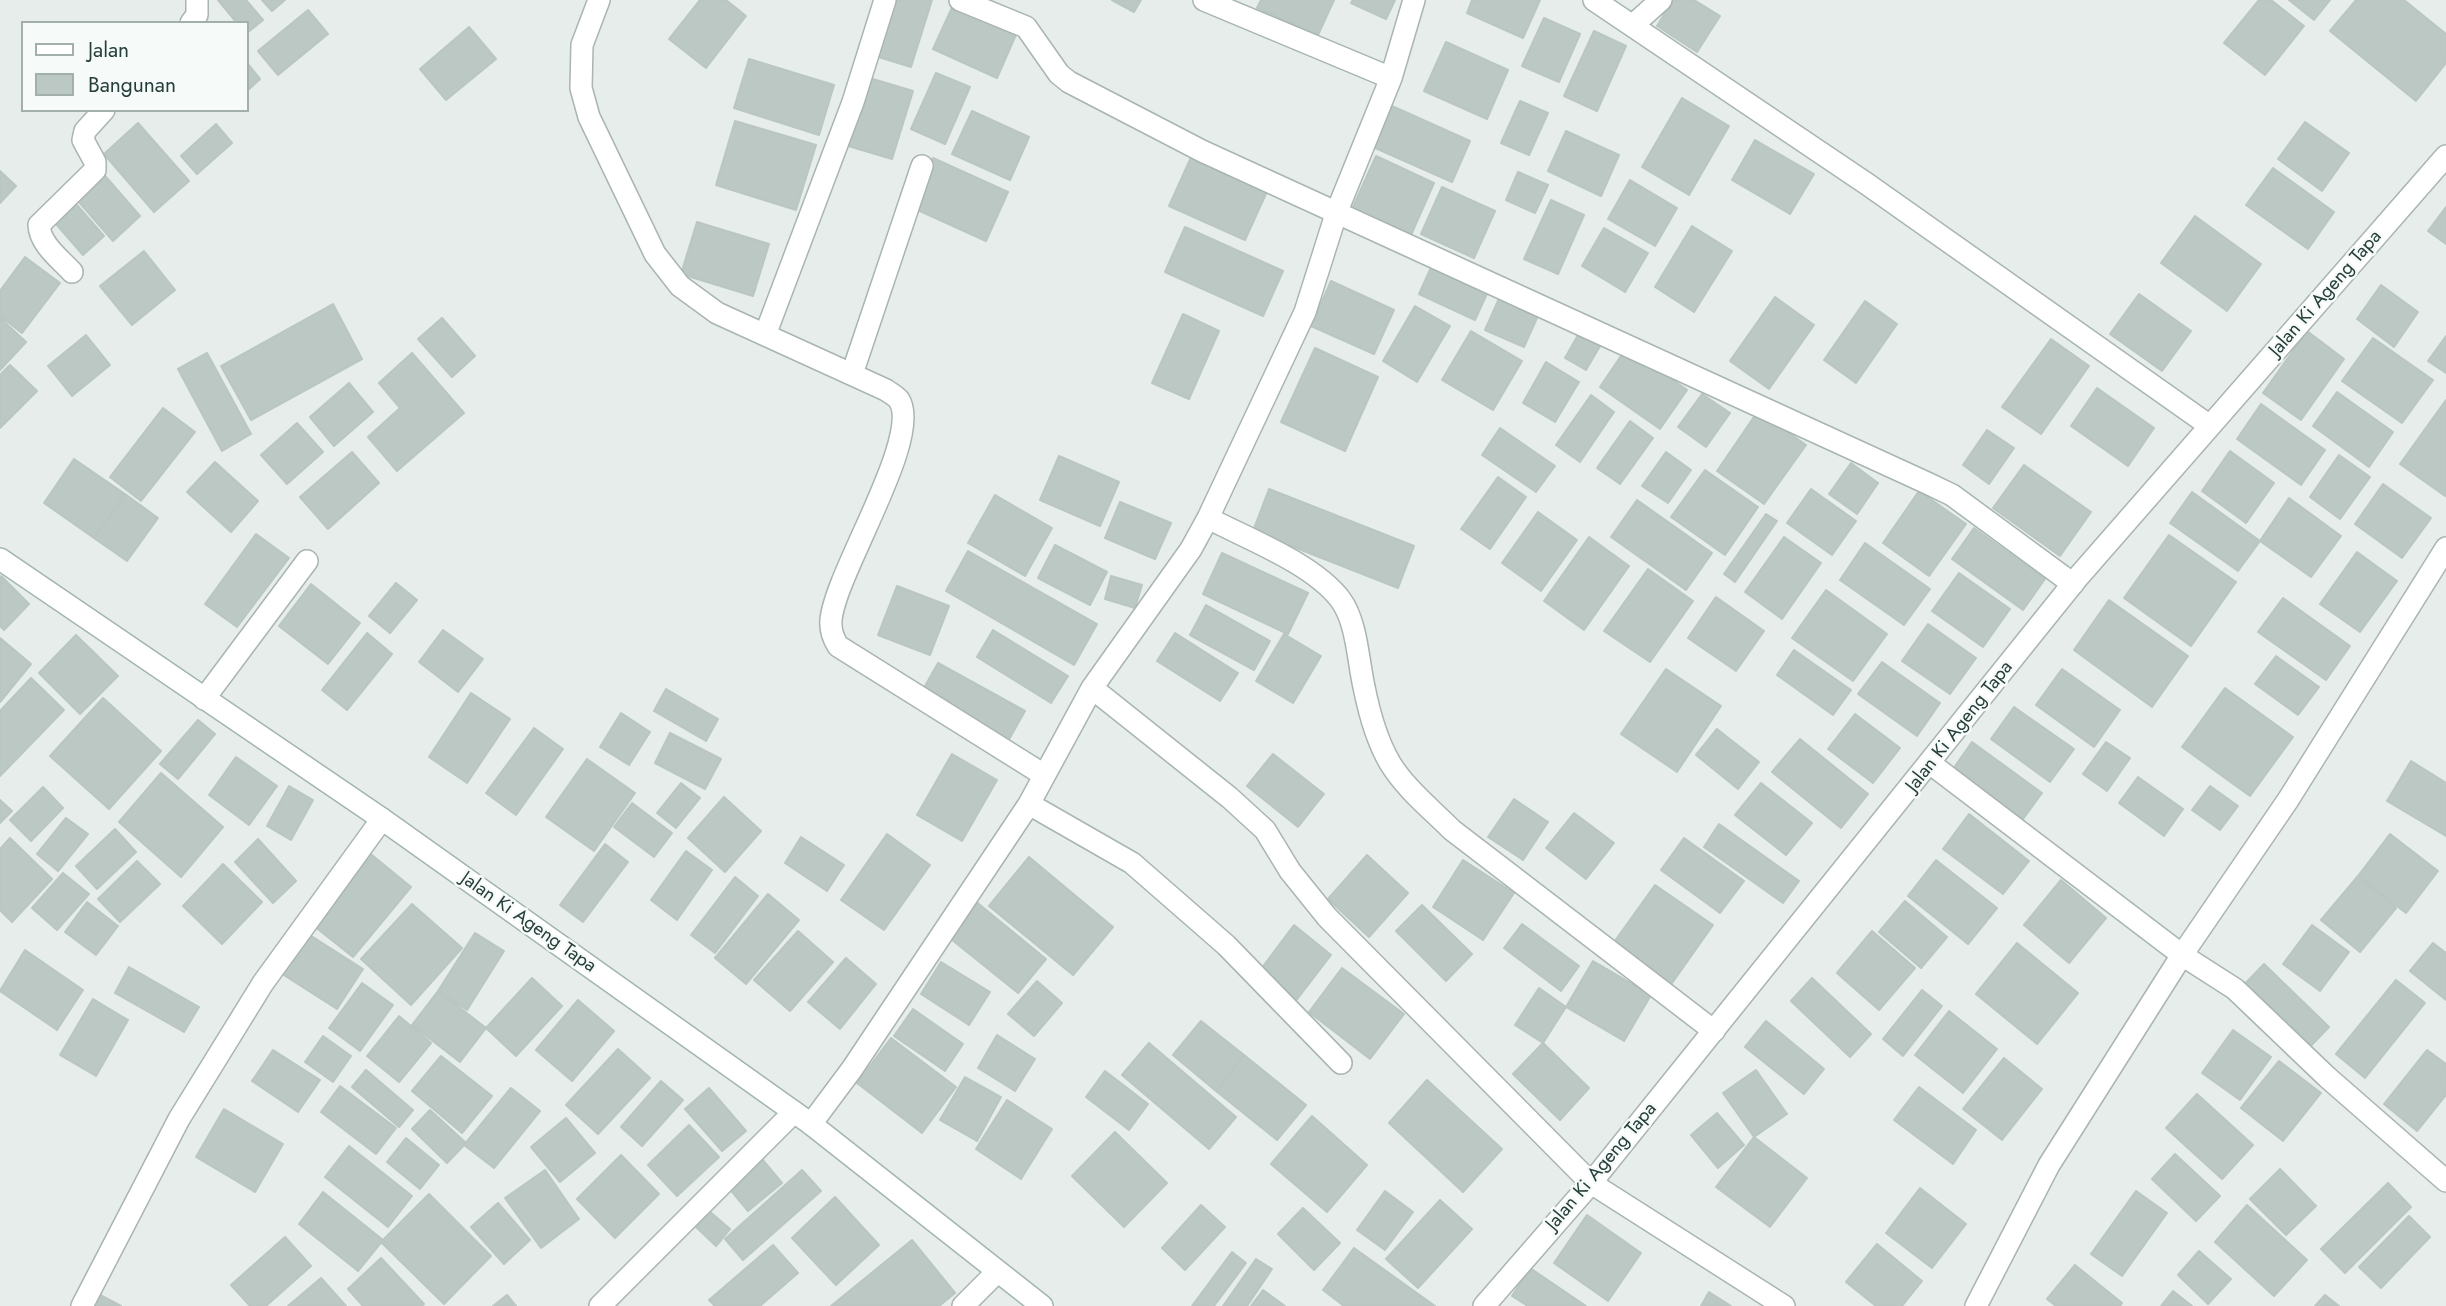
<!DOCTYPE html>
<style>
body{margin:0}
#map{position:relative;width:2446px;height:1306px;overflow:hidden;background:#e6edeb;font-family:Jost,sans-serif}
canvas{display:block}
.legend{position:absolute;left:21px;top:21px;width:228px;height:91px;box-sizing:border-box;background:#f6faf8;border:2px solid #a3afac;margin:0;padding:9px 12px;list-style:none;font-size:21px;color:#263e3a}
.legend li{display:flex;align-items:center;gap:14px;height:35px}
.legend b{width:35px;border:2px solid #a3afac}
</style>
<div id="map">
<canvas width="2446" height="1306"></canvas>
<ul class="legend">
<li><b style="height:9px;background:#fff"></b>Jalan</li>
<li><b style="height:19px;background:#bbc8c4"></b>Bangunan</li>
</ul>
</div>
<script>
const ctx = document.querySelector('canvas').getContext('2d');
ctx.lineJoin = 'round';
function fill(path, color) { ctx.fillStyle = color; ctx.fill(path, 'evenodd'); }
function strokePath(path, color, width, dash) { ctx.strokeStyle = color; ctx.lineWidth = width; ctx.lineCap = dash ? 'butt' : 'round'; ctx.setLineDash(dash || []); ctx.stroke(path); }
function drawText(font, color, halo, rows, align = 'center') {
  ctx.font = font + ' Jost,sans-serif'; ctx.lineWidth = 5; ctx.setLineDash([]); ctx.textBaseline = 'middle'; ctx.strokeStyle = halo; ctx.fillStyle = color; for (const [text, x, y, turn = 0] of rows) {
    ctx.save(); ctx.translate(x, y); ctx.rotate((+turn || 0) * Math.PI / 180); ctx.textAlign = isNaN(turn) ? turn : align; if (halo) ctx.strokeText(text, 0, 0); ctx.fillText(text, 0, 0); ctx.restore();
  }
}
const building = new Path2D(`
 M218,0H246L263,20L247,33V23H237Z
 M262,0H285L272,11Z
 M700,0H726L746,16L706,68L669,39Z
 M889,0H932L911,67L872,55Z
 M1112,0H1141L1134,12Z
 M1261,0H1334L1318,35L1257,8Z
 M1353,0H1395L1386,19L1351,3Z
 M1472,0H1540L1523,38L1467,13Z
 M1673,0H1694L1720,16L1697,52L1657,26Z
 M2259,0H2271L2304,26L2265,75L2224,43Z
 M2289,0H2330L2314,20Z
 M2356,0H2404L2446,34V63L2416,101L2330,31Z
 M955,1L1018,30L997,78L933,49Z
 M308,10L328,34L278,75L258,51Z
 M1544,18L1580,34L1559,82L1522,66Z
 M469,27L496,59L446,100L420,69Z
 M1594,31L1626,46L1597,111L1564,96Z
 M1446,42L1508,70L1487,119L1424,91Z
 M749,59L834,85L819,135L734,108Z
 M247,63L260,79L247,91Z
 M936,73L970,87L945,144L911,129Z
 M866,77L913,91L892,159L845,145Z
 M1682,98L1729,126L1689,195L1642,167Z
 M1520,101L1548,113L1529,155L1501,143Z
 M1392,106L1470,141L1452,182L1373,147Z
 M972,111L1029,137L1010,180L952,154Z
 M735,121L816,145L796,210L716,185Z
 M2305,122L2349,153L2322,191L2278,159Z
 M138,123L189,181L154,212L104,154Z
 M216,124L232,143L197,174L181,156Z
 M1566,131L1619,155L1601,196L1548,171Z
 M1755,140L1814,174L1790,214L1732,180Z
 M1193,153L1269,187L1245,240L1169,206Z
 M1376,156L1434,183L1411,235L1352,209Z
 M933,158L1008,192L986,241L911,207Z
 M2273,168L2334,212L2308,249L2246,205Z
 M100,170L140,216L113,241L72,194Z
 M0,171L16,186L0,203Z
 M1518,172L1548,185L1535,213L1506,200Z
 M1630,180L1677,208L1655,246L1608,219Z
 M1442,187L1495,211L1474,258L1421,234Z
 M70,197L104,236L83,255L49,216Z
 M1551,200L1584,215L1558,274L1524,259Z
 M2446,207V244L2428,231Z
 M2195,216L2261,264L2227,311L2161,263Z
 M697,222L769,244L753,296L681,274Z
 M1692,226L1732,251L1694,312L1655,287Z
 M1185,227L1283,271L1263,316L1165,272Z
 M1604,228L1648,253L1625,292L1582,266Z
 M144,251L175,290L132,325L100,286Z
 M25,257L60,283L22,333L0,316V291Z
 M1434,261L1490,287L1475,320L1419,294Z
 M1331,281L1394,310L1374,354L1311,326Z
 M2381,285L2418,312L2394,347L2357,319Z
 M1502,292L1541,309L1524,347L1485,330Z
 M2139,294L2191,331L2162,371L2110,334Z
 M1775,297L1814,325L1769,389L1730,361Z
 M1865,301L1897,324L1856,383L1824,360Z
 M333,304L362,359L251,420L221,366Z
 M1415,306L1450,326L1417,382L1383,361Z
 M1183,314L1219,331L1189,399L1152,383Z
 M0,318L26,342L0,370Z
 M442,318L475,356L452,377L418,339Z
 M1582,328L1603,341L1586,370L1565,358Z
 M1471,331L1522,361L1493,410L1442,380Z
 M2307,331L2344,359L2301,420L2263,393Z
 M86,335L110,365L72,396L48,366Z
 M2446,336V373L2428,361Z
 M2373,338L2433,380L2402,423L2342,381Z
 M2051,339L2089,366L2041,434L2002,407Z
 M1627,347L1687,390L1660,429L1600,387Z
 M1315,348L1378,377L1345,451L1281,422Z
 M207,353L251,434L222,451L178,369Z
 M412,353L464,413L397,471L368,437L400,408L379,383Z
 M1546,362L1579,382L1555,422L1523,403Z
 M10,365L37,391L0,428V375Z
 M349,383L373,412L334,446L310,417Z
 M2097,388L2154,428L2128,466L2071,426Z
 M2337,392L2393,432L2369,467L2313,426Z
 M1702,394L1730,413L1706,447L1678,427Z
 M1591,395L1614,412L1580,462L1556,445Z
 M2446,400V494L2445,496L2400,464Z
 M2261,404L2325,450L2301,485L2237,439Z
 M163,408L195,432L141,501L110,477Z
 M1758,411L1806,445L1764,504L1717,471Z
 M1630,421L1653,438L1620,484L1597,468Z
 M297,423L323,452L287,484L261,455Z
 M1500,428L1555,466L1536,492L1482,455Z
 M1987,430L2014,448L1989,484L1963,465Z
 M2230,451L2274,483L2246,523L2202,491Z
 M352,452L379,483L328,529L300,497Z
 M1666,452L1691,470L1668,503L1642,486Z
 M2339,455L2370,477L2340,519L2310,497Z
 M1059,456L1119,482L1100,526L1040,500Z
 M74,459L125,494L94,538L44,503Z
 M215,462L258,501L231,532L187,492Z
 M1851,463L1878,483L1857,514L1829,494Z
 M2024,465L2091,512L2060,556L1993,508Z
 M1705,470L1758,507L1725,555L1671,517Z
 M1498,477L1526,497L1490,549L1461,529Z
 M2383,484L2431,518L2402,558L2355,524Z
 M1269,489L1414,546L1398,588L1253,531Z
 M1811,489L1856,521L1832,555L1787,523Z
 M1919,491L1966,524L1929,576L1883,543Z
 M2192,492L2260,541L2238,571L2170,523Z
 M125,494L158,518L127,561L94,538Z
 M995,495L1052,528L1025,576L968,543Z
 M2289,498L2341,536L2311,577L2260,541Z
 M1637,500L1712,553L1686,590L1611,537Z
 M1120,502L1171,523L1155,559L1105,538Z
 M1538,512L1577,540L1541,591L1502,563Z
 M1766,514L1777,521L1735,582L1724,574Z
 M1974,528L2045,579L2023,610L1952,559Z
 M256,534L289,558L237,627L205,604Z
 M2169,535L2236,582L2191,646L2124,598Z
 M1589,537L1629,566L1584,630L1544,601Z
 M1784,537L1821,563L1782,619L1745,592Z
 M1865,543L1930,589L1904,625L1840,580Z
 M1055,545L1107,572L1090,605L1038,578Z
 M968,551L1097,624L1074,665L946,591Z
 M2357,552L2397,581L2360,632L2320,604Z
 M1222,553L1308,593L1288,634L1203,594Z
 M1648,569L1693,601L1650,662L1604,631Z
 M1959,573L2010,609L1983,647L1932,611Z
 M1,576L29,604L4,630L0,626Z
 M1111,576L1142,585L1135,608L1105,599Z
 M396,583L417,600L390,633L369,616Z
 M311,584L360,623L328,664L279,626Z
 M897,586L949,606L930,655L878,635Z
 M1826,590L1887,634L1853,681L1792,638Z
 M1716,597L1764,631L1736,671L1688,638Z
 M2283,598L2350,646L2326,680L2258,632Z
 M2109,600L2188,656L2152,707L2074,650Z
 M1206,605L1270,641L1254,670L1190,635Z
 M1928,624L1976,658L1950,694L1902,661Z
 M443,630L483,659L458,692L419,662Z
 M993,630L1068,676L1051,703L977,657Z
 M367,633L392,654L347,710L322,690Z
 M1175,633L1238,673L1220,701L1157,661Z
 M1284,634L1321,656L1293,703L1256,681Z
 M76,635L118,676L80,714L39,673Z
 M0,638L31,664L0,702Z
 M1794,650L1851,690L1833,715L1777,675Z
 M2276,656L2319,687L2298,715L2255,684Z
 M1882,662L1940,703L1917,736L1858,694Z
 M938,663L1025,711L1007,743L920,695Z
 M1666,669L1721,706L1677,772L1621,734Z
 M2062,669L2120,710L2094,747L2036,705Z
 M31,678L64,710L0,776V711Z
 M2225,688L2293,737L2250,796L2182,747Z
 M666,689L718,719L706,741L654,711Z
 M471,693L510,719L467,783L429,757Z
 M103,698L161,751L109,809L50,756Z
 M2014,707L2074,749L2050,782L1991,739Z
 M621,713L650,732L629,765L600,747Z
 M1855,714L1900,748L1873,783L1828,749Z
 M198,720L215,734L178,779L160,764Z
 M534,728L563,749L516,815L486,793Z
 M1717,729L1759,762L1738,789L1696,755Z
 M670,733L721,759L705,789L655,763Z
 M1800,739L1868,794L1841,828L1772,772Z
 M1972,742L2042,793L2023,819L1953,769Z
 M2106,742L2130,758L2107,791L2083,774Z
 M952,754L997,780L962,841L917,815Z
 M1273,754L1324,794L1298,827L1247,786Z
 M236,757L277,786L249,825L209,795Z
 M587,759L635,793L594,851L546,817Z
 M2411,761L2446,783V836L2387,801Z
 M161,773L223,827L181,877L119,822Z
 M2138,777L2183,809L2164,836L2119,803Z
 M681,783L700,798L676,828L657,813Z
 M1761,783L1812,823L1786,855L1735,815Z
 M289,786L313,800L291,840L267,826Z
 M2210,786L2238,806L2220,830L2192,810Z
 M43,787L63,808L31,841L10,820Z
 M724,797L761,831L725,872L688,838Z
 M1514,799L1548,822L1523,860L1488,837Z
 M0,800L12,811L0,823Z
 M632,803L672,833L654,857L614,827Z
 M1574,813L1614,843L1586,879L1546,848Z
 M1969,814L2029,861L2003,894L1943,849Z
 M66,818L88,834L58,871L37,854Z
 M1719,824L1799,881L1783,903L1704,847Z
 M115,829L136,852L97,889L76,866Z
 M887,834L930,865L884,930L841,900Z
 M2390,834L2438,871L2406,913L2358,876Z
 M801,837L844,865L827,891L785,863Z
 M10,838L52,879L12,922L0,910V849Z
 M1684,838L1744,881L1720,913L1661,870Z
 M258,839L296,881L273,903L235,862Z
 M605,844L628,862L583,922L560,905Z
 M367,851L411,887L353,957L309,922Z
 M686,851L712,870L677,920L651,900Z
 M1367,855L1408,893L1369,937L1328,899Z
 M1029,857L1113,927L1073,975L989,906Z
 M1463,860L1514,893L1483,940L1433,907Z
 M1936,860L1997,908L1968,944L1908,896Z
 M137,861L160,884L120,922L98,899Z
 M223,864L262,902L222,944L183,906Z
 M63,873L89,894L57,930L32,908Z
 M2358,876L2396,908L2360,952L2321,920Z
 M735,877L758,896L715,953L691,935Z
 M2061,880L2106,918L2069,963L2024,925Z
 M1655,885L1713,925L1670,986L1612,945Z
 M768,894L799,920L746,984L715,958Z
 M974,900L1046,959L1018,993L946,935Z
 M1905,901L1947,937L1921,968L1879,932Z
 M87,902L118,926L96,955L65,932Z
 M412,904L462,948L411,1005L361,959Z
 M1422,905L1472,954L1446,981L1396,931Z
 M1522,924L1579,966L1561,991L1504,948Z
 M1294,925L1331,955L1295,1002L1258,973Z
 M2312,925L2349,952L2320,991L2283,964Z
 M798,931L833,962L790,1011L754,980Z
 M1872,931L1915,968L1879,1010L1837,973Z
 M305,932L363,969L337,1009L279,972Z
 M475,933L504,951L467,1010L438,991Z
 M2017,943L2078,993L2037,1044L1976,994Z
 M2433,943L2446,953V1000L2410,971Z
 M25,950L83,990L57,1030L0,991Z
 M846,958L876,984L840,1029L808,1002Z
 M1593,961L1651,995L1624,1041L1566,1007Z
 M941,962L990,992L969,1025L921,994Z
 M2264,964L2329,1027L2305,1052L2240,989Z
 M129,967L199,1007L184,1032L115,993Z
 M1342,968L1404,1014L1370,1059L1309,1012Z
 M532,978L562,1006L516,1056L486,1028Z
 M1812,978L1871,1034L1850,1057L1791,1001Z
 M2396,980L2425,1003L2365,1078L2336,1054Z
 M1037,981L1062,1003L1034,1036L1008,1014Z
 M362,983L393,1005L360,1051L329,1028Z
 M1539,988L1566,1007L1543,1043L1515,1025Z
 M1922,990L1942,1006L1903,1056L1883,1039Z
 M438,991L486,1028L460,1062L412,1025Z
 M93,999L128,1020L96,1076L60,1055Z
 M578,1000L614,1031L572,1081L536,1050Z
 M913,1009L963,1044L945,1071L894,1036Z
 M1949,1011L1997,1049L1963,1093L1915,1055Z
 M399,1016L431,1043L399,1082L367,1056Z
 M1201,1021L1244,1055L1216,1091L1173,1055Z
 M1766,1021L1824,1069L1804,1094L1745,1047Z
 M2233,1030L2271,1057L2240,1100L2202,1073Z
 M997,1035L1035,1059L1015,1091L978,1068Z
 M323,1036L351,1056L333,1082L305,1062Z
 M891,1038L956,1087L922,1133L857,1083Z
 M1149,1043L1236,1117L1209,1149L1122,1075Z
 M1543,1043L1589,1088L1560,1120L1513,1074Z
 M618,1049L650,1078L598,1134L566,1105Z
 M273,1050L320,1080L298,1112L252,1081Z
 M2427,1050L2446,1064V1095L2417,1131L2384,1104Z
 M1244,1055L1306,1105L1277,1140L1216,1091Z
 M441,1056L492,1096L462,1133L412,1091Z
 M2004,1058L2042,1089L2002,1140L1963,1109Z
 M2279,1061L2321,1093L2283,1141L2241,1108Z
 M366,1070L413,1110L399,1127L352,1087Z
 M1756,1070L1787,1114L1754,1137L1723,1093Z
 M1105,1071L1148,1104L1129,1130L1086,1097Z
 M965,1077L1001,1097L977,1141L940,1120Z
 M1427,1080L1502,1149L1463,1192L1389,1123Z
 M661,1081L683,1100L642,1146L621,1127Z
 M340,1086L396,1128L376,1154L321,1112Z
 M1919,1087L1976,1130L1953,1164L1894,1120Z
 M511,1088L540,1111L494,1168L464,1145Z
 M709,1088L746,1131L722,1151L685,1109Z
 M2197,1094L2253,1145L2222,1179L2166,1128Z
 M1007,1100L1052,1129L1021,1179L976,1149Z
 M224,1109L283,1144L255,1192L196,1157Z
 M430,1110L466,1143L447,1163L412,1129Z
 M1717,1113L1744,1145L1718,1168L1691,1135Z
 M1312,1116L1367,1165L1327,1212L1271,1164Z
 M566,1118L595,1153L560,1182L531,1147Z
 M689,1125L719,1157L677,1196L648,1165Z
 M1115,1132L1167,1183L1124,1227L1072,1176Z
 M1754,1137L1807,1178L1770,1227L1716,1187Z
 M406,1138L439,1165L420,1189L387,1162Z
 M349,1146L412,1196L388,1227L325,1177Z
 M2175,1154L2220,1196L2196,1221L2152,1179Z
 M621,1155L659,1194L615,1238L577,1199Z
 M762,1159L782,1183L748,1211L729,1188Z
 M2280,1169L2316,1206L2286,1235L2250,1199Z
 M545,1170L579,1219L541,1248L505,1198Z
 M802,1170L821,1191L743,1260L725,1239Z
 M2388,1183L2411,1207L2345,1273L2321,1249Z
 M1920,1188L1966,1224L1932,1268L1886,1233Z
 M1385,1191L1413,1212L1385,1250L1357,1230Z
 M2136,1191L2167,1213L2122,1276L2091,1254Z
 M323,1192L383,1240L358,1271L299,1224Z
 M429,1194L491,1256L444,1304L381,1242Z
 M835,1197L879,1245L836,1285L792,1238Z
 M1440,1200L1472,1229L1418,1288L1386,1259Z
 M498,1203L530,1240L504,1264L471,1227Z
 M1201,1205L1225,1227L1185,1270L1162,1248Z
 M2247,1205L2307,1260L2274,1296L2215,1242Z
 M1303,1208L1340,1243L1314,1270L1278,1234Z
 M709,1211L730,1229L716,1246L696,1227Z
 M1587,1215L1641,1253L1608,1301L1554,1263Z
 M2409,1216L2430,1237L2381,1288L2359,1267Z
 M285,1237L311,1266L266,1306H250L231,1285Z
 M912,1240L955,1293L939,1306H831Z
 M1877,1244L1922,1281L1902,1306H1876L1846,1282Z
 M773,1245L798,1273L760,1306H715L709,1300Z
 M1354,1248L1435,1306H1344L1323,1290Z
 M2199,1251L2231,1279L2208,1304L2178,1275Z
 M1232,1252L1246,1263L1214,1306H1192Z
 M381,1258L424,1304L422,1306H363L348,1289Z
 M1256,1259L1272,1269L1247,1306H1223Z
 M2075,1265L2122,1303L2120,1306H2056L2047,1299Z
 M1530,1268L1586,1306H1528L1512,1296Z
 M321,1278L346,1306H288Z
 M1263,1290L1285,1306H1251Z
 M2173,1291L2192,1306H2161Z
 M1709,1292L1731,1306H1701Z
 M100,1295L121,1306H94Z
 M507,1295L516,1306H493Z
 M2325,1295L2339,1306H2315Z`);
fill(building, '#bbc8c4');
strokePath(building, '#b9c6c2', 2);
const street = new Path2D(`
 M599,0L582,45L581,88L589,117L655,254L680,286L717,313L886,390C890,393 896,396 899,400C923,437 835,573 831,620C830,630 833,638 838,646L1044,775
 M960,0L1026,27L1059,74L1069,82L1202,151L1927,483L1952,495L2073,584
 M1204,0L1391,78
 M1594,0L1867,184L2210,426
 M191,23L197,15V0
 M1633,25L1661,0
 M72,272C59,258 40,244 39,225L95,170V162L83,140L85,131L104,110
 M765,335L853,102L885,0
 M852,374L922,166
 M1208,518C1248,539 1312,563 1340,599C1357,621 1358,661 1364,687C1369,712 1377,741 1390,763C1405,788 1431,809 1452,830L1714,1031
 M1092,688L1230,798L1265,830L1290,871L1327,917L1591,1183L1784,1306
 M204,699L307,561
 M1931,764L2182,955L2235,989L2327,1077L2446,1181
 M1029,804L1132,863L1226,945L1341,1063
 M811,1124L852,1069L1029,804L1092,688L1191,549L1208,518L1305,312L1337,211L1391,78L1414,0
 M82,1306L179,1119L263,983L382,819
 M600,1306L794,1112
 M963,1306L997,1272
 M1484,1306L1591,1183L2079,576L2446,156
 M1976,1306L2049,1165L2182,955L2288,800L2446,548`);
const secondary = new Path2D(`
 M0,559L382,819L811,1124L1042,1306`);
strokePath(street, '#a9b5b2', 24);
strokePath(secondary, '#a2b5b0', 24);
strokePath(street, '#fff', 21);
strokePath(secondary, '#fff', 21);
drawText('19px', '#263e3a', '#f6faf8', [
 ["Jalan Ki Ageng Tapa",2326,294,-49],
 ["Jalan Ki Ageng Tapa",1960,727,-52],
 ["Jalan Ki Ageng Tapa",528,923,35],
 ["Jalan Ki Ageng Tapa",1602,1167,-50]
]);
</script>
